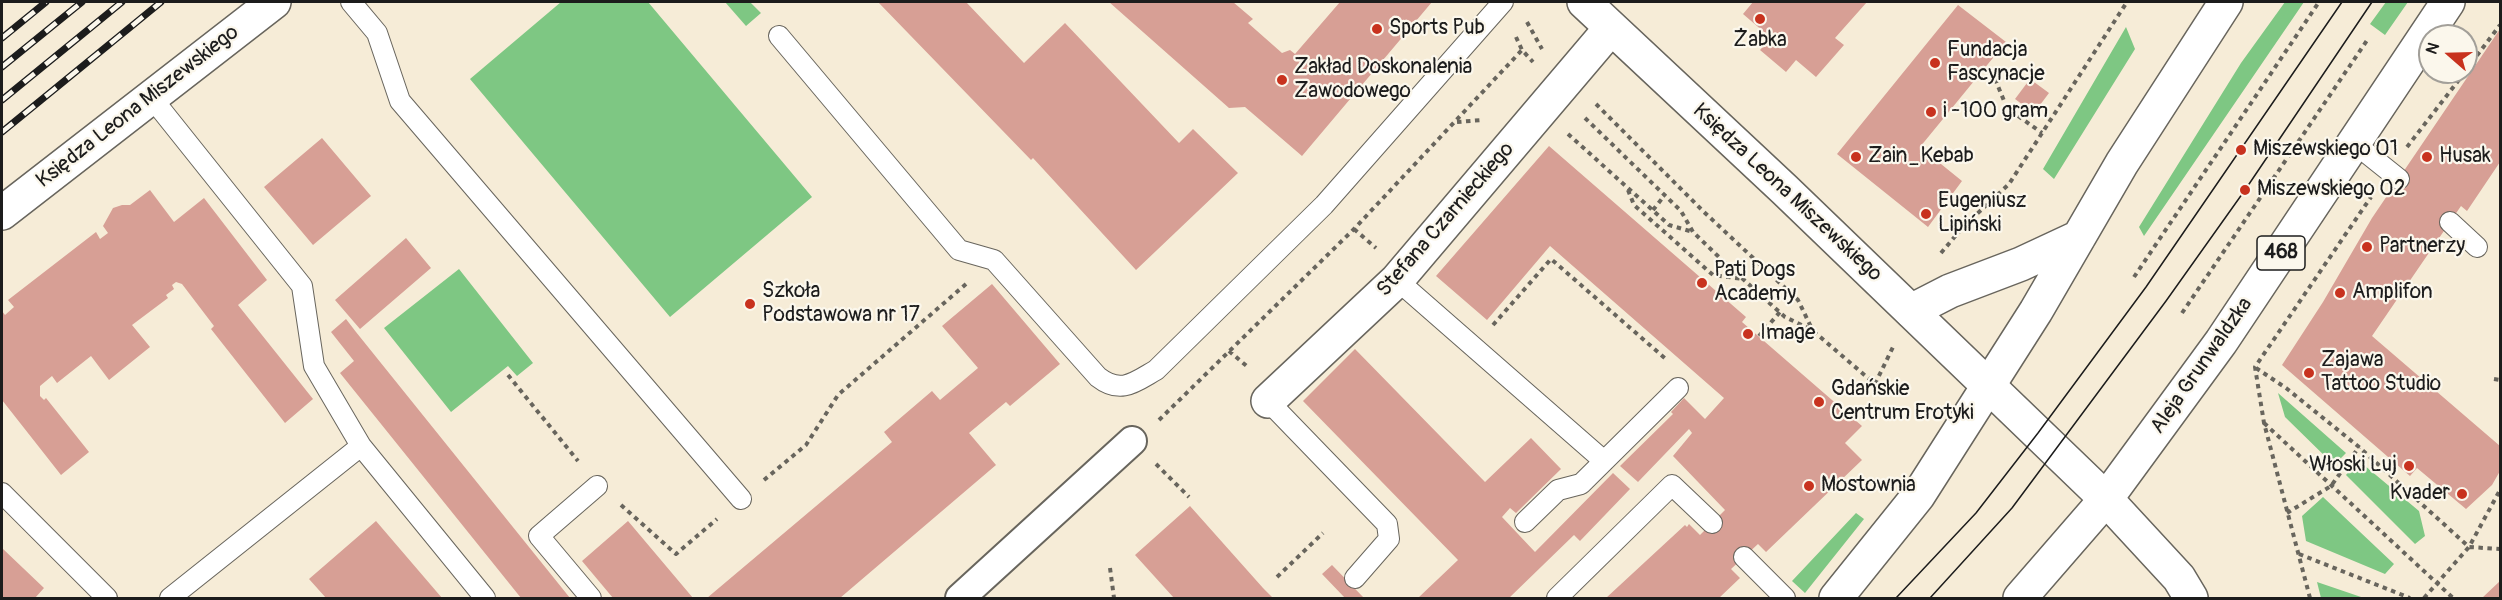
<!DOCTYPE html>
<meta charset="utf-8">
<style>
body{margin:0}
#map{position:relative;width:2502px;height:600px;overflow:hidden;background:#f6ecd7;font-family:Pangolin,sans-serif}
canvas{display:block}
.frame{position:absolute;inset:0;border:3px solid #1c1c1c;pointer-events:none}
.north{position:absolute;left:2418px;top:24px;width:60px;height:60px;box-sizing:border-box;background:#fbf7ec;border:2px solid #a29f99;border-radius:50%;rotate:290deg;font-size:16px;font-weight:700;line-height:24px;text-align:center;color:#1c1c1c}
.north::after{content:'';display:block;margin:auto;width:21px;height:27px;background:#c8321e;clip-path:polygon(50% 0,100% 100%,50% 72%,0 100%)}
</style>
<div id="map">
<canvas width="2502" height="600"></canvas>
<div class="frame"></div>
<div class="north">N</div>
</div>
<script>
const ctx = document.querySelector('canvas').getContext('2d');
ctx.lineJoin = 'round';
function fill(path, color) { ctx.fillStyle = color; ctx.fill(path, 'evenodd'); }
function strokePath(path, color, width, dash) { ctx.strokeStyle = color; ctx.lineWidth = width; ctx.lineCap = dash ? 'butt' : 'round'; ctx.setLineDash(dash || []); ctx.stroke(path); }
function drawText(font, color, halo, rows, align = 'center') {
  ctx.font = font + ' Pangolin,sans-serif'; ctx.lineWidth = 4.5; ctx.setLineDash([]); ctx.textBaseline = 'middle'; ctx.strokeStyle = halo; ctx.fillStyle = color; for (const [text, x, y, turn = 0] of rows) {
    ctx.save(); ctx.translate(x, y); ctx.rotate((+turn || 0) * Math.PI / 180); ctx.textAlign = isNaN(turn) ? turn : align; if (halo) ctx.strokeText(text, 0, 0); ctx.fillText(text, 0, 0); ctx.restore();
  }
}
fill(new Path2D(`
 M561,2H648L812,197L670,317L470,79Z
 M725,2H750L761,13L746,26Z
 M2285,2H2304L2144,236L2139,227L2241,63Z
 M2386,2H2408L2385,35L2370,24Z
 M2126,27L2135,49L2054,179L2043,169Z
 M459,269L533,363L517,376L508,366L451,412L384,328Z
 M2278,393L2346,453L2334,465L2285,417Z
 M2358,460L2419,511L2425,536L2415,544L2346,475Z
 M2323,497L2394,564L2385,574L2306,541L2302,516Z
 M1856,513L1864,519L1805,593L1792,581Z
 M2317,582L2364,598H2321Z`), '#7ec783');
fill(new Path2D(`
 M878,2H966L1024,63L1065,23L1179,143L1193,129L1238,173L1136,270L1033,158L1031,160Z
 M1109,2H1233L1253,19L1248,23L1282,53L1290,50L1295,54L1340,2H1432L1302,156L1245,107L1229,108Z
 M1753,2H1867L1835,38L1844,45L1816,77L1796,60L1786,72L1760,50L1771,38L1743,14Z
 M1958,5L2006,42L1920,147L1962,181L1928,227L1837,154Z
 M2500,29V162L2467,211L2461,206L2372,336L2500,446V471L2492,485L2466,509L2417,468L2410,476L2282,365L2323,302L2372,218Z
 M2030,79L2049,93L2034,113L2015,99Z
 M322,138L371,196L313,245L264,187Z
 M1549,146L1746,317L1742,322L1862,426L1845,443L1862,460L1766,552L1758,544L1731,569L1740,578L1719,598H1606L1685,525L1687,527L1689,524L1700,535L1725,510L1673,456L1692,433L1689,429L1638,482L1620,466L1673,414L1671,412L1684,398L1705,419L1724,398L1550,246L1487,320L1436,276Z
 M150,190L174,222L204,198L267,280L238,305L313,399L285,423L211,329L214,326L182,284L176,282L172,285L174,289L166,295L168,298L132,325L150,347L109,380L91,356L57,383L52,376L40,386V396L44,400L46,398L89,452L61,475L2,400V311L5,315L14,307L8,300L96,232L100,239L108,233L103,226L113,208L122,205H130Z
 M406,238L431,268L360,329L335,300Z
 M992,284L1060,364L1010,406L1006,402L969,433L996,465L840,598H707L892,442L884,432L932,391L940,400L978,368L942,326Z
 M346,319L356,332L570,598H521L340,373L354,361L331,332Z
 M1355,349L1485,482L1531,438L1561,469L1516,513L1510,508L1502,517L1535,552L1613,473L1630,489L1580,541L1574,535L1509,598H1418L1458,560L1303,401Z
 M1190,506L1263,588L1273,598H1174L1135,555Z
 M376,521L442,598H326L309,579Z
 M628,521L693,598H613L582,561Z
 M2,548L44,588L35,598H2Z
 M1332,565L1364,598H1345L1322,574Z
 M2500,581V598H2482Z`), '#d79f95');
const service = new Path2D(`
 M351,2L377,33L400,101L741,499
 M779,36L959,250L994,260L1098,377C1121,395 1135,382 1156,370L1324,205L1503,2
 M151,97L302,286L314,366L361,446L485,598
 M2354,143L2399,179
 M2450,222L2477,247
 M1397,280L1604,461
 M1268,401L1387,524L1389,539L1355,578
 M2,493L107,598
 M1525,522L1558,490L1581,484L1678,388
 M1744,557L1785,598
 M170,598L361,446
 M591,598L539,536L597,486
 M1557,598L1672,485L1712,523`);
const pedestrian = new Path2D(`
 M960,598L1132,441`);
const minor = new Path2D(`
 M2,213L274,2
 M1268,401L1397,280L1611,28`);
const secondary = new Path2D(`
 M1584,2L1785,190L2106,499L2179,578L2191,598`);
const primary = new Path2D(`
 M1911,311L1950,291L2021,264L2079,237
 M1836,598L1918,496L2036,311L2122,163L2226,2
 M2020,598L2106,499L2221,342L2448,2`);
strokePath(service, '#68655d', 22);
strokePath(pedestrian, '#68655d', 32);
strokePath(minor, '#68655d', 36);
strokePath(secondary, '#68655d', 36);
strokePath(primary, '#68655d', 36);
strokePath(new Path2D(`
 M1527,22L1542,49
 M1516,37L1522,50L1533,62
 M2466,70L2500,25
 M1995,79L2007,108L2042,133
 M1596,104L1704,212L1798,300L1812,329
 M1585,118L1681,211L1693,232L1724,262L1785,317L1812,330L1875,384L1894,345
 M1457,122L1482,120
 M1568,134L1669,225L1693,232
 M2407,147L2465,72
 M1628,190L1634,205L1713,275L1743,279
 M1653,210L1664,196
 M1354,229L1376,248
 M1941,253L1963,227L2009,184L2127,2
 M2134,277L2319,2
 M2182,313L2368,39
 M1493,325L1551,259L1667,360
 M1759,336L1780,312
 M1229,351L1249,368
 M2256,368L2286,388L2359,447L2469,547L2500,549
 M508,375L578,461
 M2494,379L2500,380
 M1159,420L1354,229L1522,50
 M2264,423L2453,598
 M1156,464L1189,497
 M764,480L806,445L838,395L966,284
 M621,505L676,554L717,519
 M2287,513L2331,486L2359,447
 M2299,554L2410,598
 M1110,568L1114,598
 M1277,577L1323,533
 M2310,598L2264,423L2255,367L2371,197
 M2424,598L2469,547L2500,490`), '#68655d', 4, [4.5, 4.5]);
strokePath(service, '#fff', 20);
strokePath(pedestrian, '#fff', 28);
strokePath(minor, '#fff', 33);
strokePath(secondary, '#fff', 33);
strokePath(primary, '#fff', 33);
strokePath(new Path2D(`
 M1896,598L1976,513L2038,433L2146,287L2342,2
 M1930,598L2012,508L2166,301L2245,190L2372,2`), '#1c1c1c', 1.5);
const rail = new Path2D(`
 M2,38L46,2
 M2,67L82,2
 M2,100L122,2
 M2,132L161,2`);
strokePath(rail, '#1c1c1c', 7);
strokePath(rail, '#fbf7ec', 4.5, [14]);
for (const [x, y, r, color] of [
 [1760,19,6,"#c8321e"],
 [1377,29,6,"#c8321e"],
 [1935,63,6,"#c8321e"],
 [1282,80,6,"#c8321e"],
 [1931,112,6,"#c8321e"],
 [2241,150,6,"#c8321e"],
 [1856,157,6,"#c8321e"],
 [2427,157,6,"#c8321e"],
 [2245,190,6,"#c8321e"],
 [1926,214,6,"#c8321e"],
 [2367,247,6,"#c8321e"],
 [1702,283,6,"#c8321e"],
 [2340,293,6,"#c8321e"],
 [750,304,6,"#c8321e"],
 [1748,334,6,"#c8321e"],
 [2309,373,6,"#c8321e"],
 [1819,402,6,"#c8321e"],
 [2409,466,6,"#c8321e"],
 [1809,486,6,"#c8321e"],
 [2462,494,6,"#c8321e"]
]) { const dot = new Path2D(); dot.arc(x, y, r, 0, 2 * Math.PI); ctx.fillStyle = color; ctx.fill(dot); strokePath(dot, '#fbf7ec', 2); }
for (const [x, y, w] of [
 [2281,253,48]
]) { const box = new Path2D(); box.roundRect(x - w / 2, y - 17, w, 34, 4.5); ctx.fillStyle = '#fbf7ec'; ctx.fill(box); strokePath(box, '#1c1c1c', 1.5); }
drawText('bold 20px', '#1c1c1c', null, [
 ["468",2281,253]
]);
drawText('21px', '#1c1c1c', '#fbf7ec', [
 ["Sports Pub",1389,29],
 ["Żabka",1760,41,"center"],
 ["Fundacja",1947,51],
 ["Fascynacje",1947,75],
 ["Zakład Doskonalenia",1294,68],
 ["Zawodowego",1294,92],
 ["i -100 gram",1943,112],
 ["Miszewskiego 01",2253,150],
 ["Zain_Kebab",1868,157],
 ["Husak",2439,157],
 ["Miszewskiego 02",2257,190],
 ["Eugeniusz",1938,202],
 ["Lipiński",1938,226],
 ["Partnerzy",2379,247],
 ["Pati Dogs",1714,271],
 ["Academy",1714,295],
 ["Szkoła",762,292],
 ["Podstawowa nr 17",762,316],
 ["Amplifon",2352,293],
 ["Image",1760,334],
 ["Zajawa",2321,361],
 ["Tattoo Studio",2321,385],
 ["Gdańskie",1831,390],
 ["Centrum Erotyki",1831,414],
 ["Włoski Luj",2397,466,"right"],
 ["Mostownia",1821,486],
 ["Kvader",2450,494,"right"]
], 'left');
drawText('21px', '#1c1c1c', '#fbf7ec', [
 ["Księdza Leona Miszewskiego",138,107,-38],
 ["Księdza Leona Miszewskiego",1787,193,43],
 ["Stefana Czarnieckiego",1446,220,-49],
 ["Aleja Grunwaldzka",2202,366,-55]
]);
</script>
